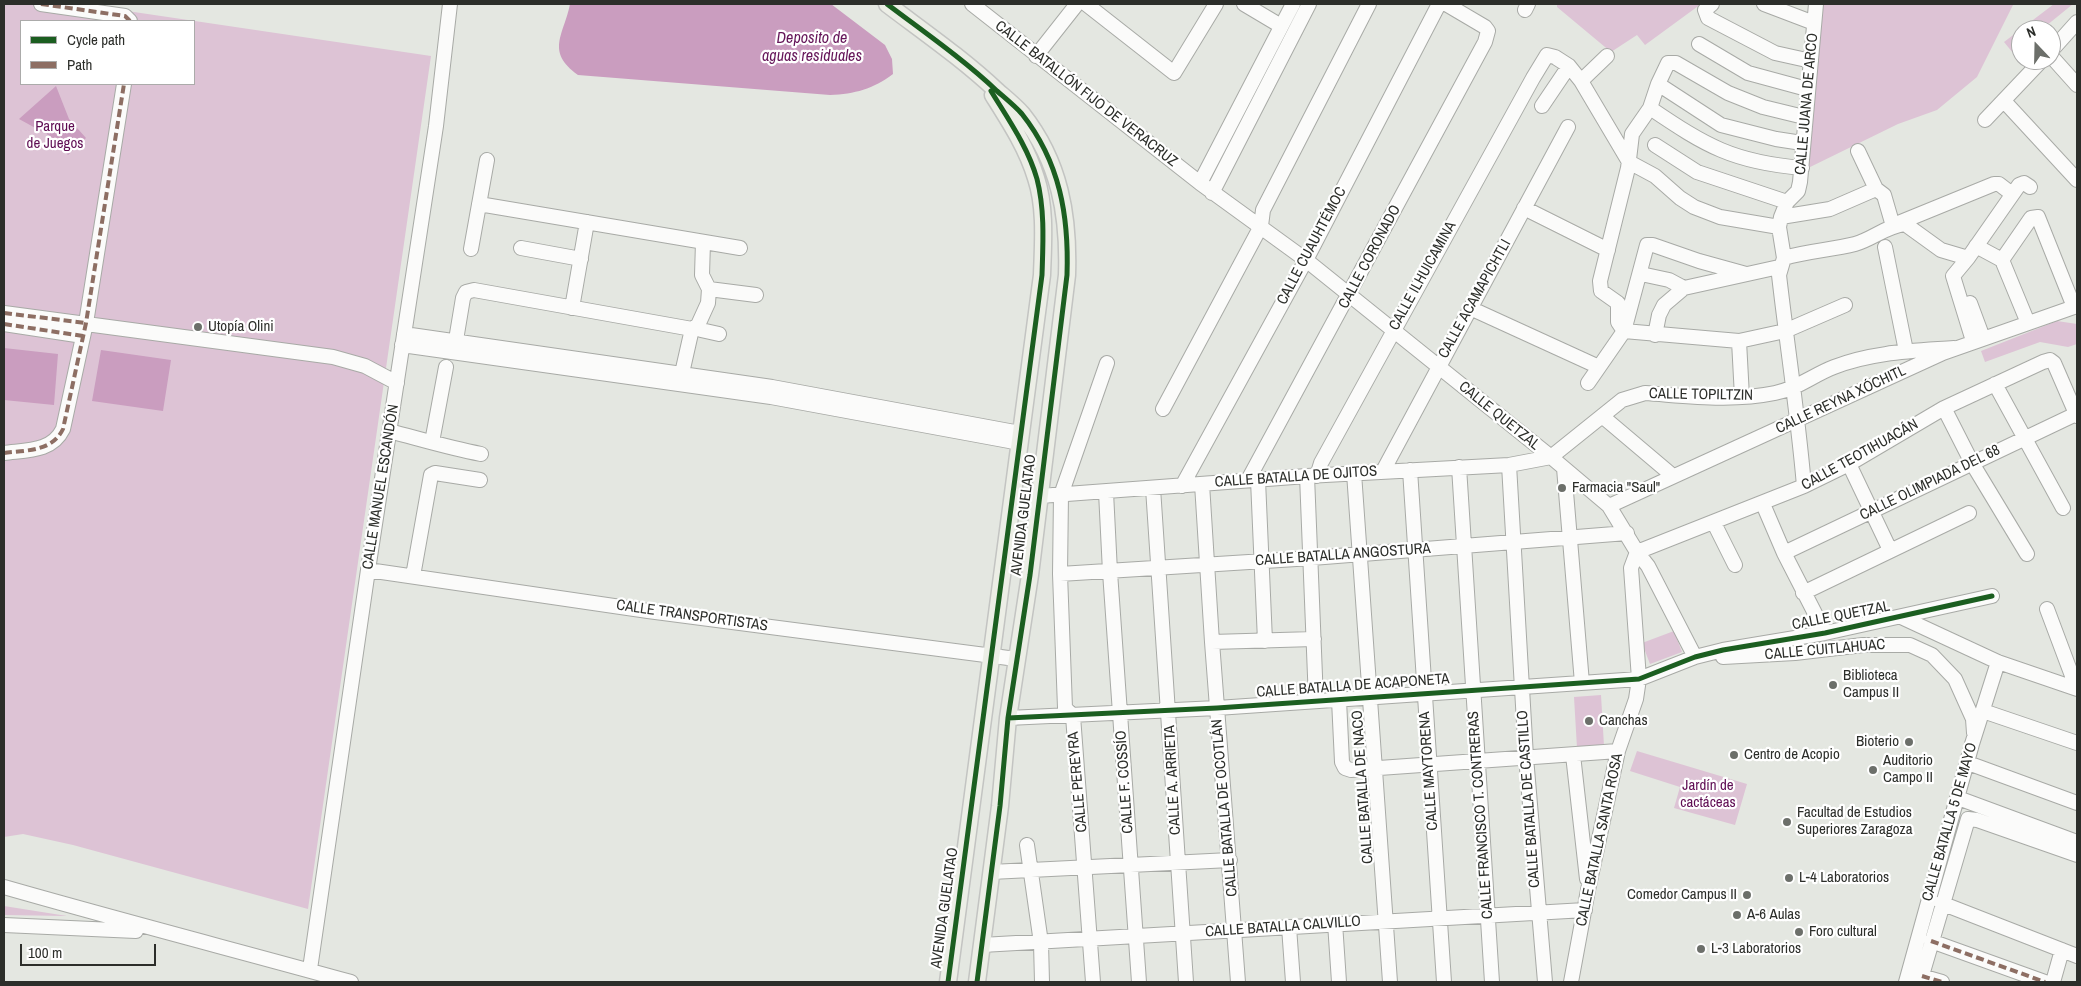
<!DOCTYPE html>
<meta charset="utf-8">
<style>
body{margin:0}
#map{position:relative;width:2081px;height:986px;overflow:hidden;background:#e4e7e1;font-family:"Archivo Narrow",sans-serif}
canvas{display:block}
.frame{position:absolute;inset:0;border:5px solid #2c2e2a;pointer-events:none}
.legend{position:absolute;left:20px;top:20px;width:175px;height:65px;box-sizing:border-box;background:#fff;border:1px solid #ababaa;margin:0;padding:6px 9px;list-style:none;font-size:15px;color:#2c2e2a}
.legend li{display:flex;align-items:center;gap:10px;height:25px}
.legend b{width:25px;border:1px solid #ababaa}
.north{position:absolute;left:2011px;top:20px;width:50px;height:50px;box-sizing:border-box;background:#fff;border:1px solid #ababaa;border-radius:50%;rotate:339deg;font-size:14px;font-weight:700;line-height:20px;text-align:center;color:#2c2e2a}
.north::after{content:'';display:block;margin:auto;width:18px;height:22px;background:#6c6f6a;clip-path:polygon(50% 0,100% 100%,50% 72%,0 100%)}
.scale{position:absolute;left:20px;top:944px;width:136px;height:22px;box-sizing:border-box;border:2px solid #2c2e2a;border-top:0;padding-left:6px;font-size:15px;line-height:18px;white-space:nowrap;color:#2c2e2a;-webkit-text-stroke:4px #fff;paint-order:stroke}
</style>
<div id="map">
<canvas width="2081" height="986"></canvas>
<div class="frame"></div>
<ul class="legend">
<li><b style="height:6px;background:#1b5e20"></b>Cycle path</li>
<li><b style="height:6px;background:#8d6e63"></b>Path</li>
</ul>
<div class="north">N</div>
<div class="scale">100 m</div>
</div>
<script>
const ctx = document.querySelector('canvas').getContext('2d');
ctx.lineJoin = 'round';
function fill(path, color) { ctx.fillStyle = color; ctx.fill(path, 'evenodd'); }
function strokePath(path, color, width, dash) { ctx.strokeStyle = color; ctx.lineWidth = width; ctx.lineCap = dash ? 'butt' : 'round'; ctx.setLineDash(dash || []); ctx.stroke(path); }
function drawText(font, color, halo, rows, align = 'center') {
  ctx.font = font + ' "Archivo Narrow",sans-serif'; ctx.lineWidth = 4.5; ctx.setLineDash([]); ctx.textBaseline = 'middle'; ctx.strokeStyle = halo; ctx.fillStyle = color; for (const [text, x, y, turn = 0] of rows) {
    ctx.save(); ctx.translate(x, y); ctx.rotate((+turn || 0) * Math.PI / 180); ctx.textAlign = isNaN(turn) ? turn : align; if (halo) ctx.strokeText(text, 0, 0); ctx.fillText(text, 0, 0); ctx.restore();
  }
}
fill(new Path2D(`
 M4,4H80L431,56L308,909L73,845L23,834L4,837ZM21,21H194V84H21Z
 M1557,4H1701L1645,45L1637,35L1611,52L1557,7Z
 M1818,4H2013V5L1977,77L1937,110L1898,124L1806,169Z
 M2054,4H2073L2041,30H2021V46L2013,53L2004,42Z
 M2057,321L2077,324V344L2068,347L2040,342L1985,362L1981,351Z
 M1674,631L1682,652L1650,664L1642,643Z
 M1601,695L1604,746L1577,748L1574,697Z
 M1637,751L1747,784L1735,825L1674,808L1680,787L1630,771Z
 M4,906L67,916L4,915Z`), '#ddc3d5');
fill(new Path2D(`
 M570,4H831L885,45L892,59L893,74C873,89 855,94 830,95L578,75C545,51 564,35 570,4Z
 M56,86L69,119L86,138L68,155L50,136L19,119Z
 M4,348L58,354L54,405L4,400Z
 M101,350L171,360L163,411L92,401Z`), '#ca9dbf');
const minor = new Path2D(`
 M41,4L125,16L130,21
 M972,4L1200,183L1306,260L1551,457L1609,506L1637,552L1648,566L1695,657
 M1086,4L1174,73L1216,4
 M1244,4L1281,26
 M1712,4L1705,10L1708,18L1775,53L1811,61
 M1764,4L1814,23
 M1525,10L1528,4
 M1699,44L1748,73L1807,89
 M2051,51L2077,22
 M1036,56L1077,4
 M2051,56L2077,85
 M1581,81L1607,56
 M1658,84L1721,125L1776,139L1802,143
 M2004,101L2077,180
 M1542,106L1569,66
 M1650,108C1706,146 1733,162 1802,168
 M1985,120L2042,60
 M1655,145L1697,172L1787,202
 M1858,151L1876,189L1884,195L1893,226
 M1200,183L1293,4
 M1212,193L1309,4
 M479,204L740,248
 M1524,208L1608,250
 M1781,217L1830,209L1876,189
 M1896,224L1994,184H1999L2012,194
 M703,242L702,275L709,289L756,295
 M1976,246L2002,260
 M1885,247L1906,351
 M521,248L581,259
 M471,249L487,160
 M1784,258C1807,251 1832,250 1855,244C1873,239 1886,226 1905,224L1941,250L1968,258
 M2002,260L2031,218L2038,217L2074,307
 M2002,260L2028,323
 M1641,274L1669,280L1684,288
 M1970,303L1983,338
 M572,308L587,222
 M1470,308L1599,367
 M4,313L333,357L365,366L397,383
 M4,324L83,336
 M698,325L708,303L709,289
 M1624,331L1618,322V303L1601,291L1600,281L1628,168L1632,134L1650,108L1658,84L1668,63H1676L1728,93L1763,107L1804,117
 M1624,331L1739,341L1785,331L1845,305
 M404,334L772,387L1020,433
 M1655,335L1659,315L1664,305L1684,288L1779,267
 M456,340L463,298L466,292L474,290L692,329L698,325L701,330L719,334
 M1739,341L1742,397
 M1973,341L1953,276L1968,258L2019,185L2024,183L2030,187
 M402,345L771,397L1020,443
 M680,382L692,329
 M1588,383L1624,331L1647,245H1653L1699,261L1746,274
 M1995,384L2063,508
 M1944,408L1972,463L2027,554
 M1163,409L1261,226L1263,210L1369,4
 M1602,416L1673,476
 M389,431C420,439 449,448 481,454
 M432,442L446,367
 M4,453C26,450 52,452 63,429L86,323L124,84
 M1849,464L1890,550
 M1509,465L1526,757L1545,982
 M1459,467L1492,982
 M1564,468L1582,683
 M1410,470L1444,982
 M1383,471L1568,127
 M1354,473L1390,982
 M1307,476L1316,701
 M1317,476L1321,463L1533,78L1547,55L1555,57L1569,66L1581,81L1629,162L1655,176L1680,198L1694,207L1720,217L1779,227
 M1248,480L1485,42L1488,31L1485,27L1446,4
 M1258,480L1265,641
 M1202,484L1212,642L1238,982
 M1182,486L1306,260L1439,4
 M1804,486C1798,415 1787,345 1779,275L1784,258L1779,227L1781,217L1787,202L1798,191L1800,182L1816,4
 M1153,488L1186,982
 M1106,492L1110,572L1139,982
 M1040,496L1307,476L1509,465L1551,457L1622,400L1645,393C1688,396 1731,402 1775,393C1797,389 1813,375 1834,367C1872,352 1914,351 1954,348
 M1763,504L1784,553L1825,633
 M1609,506L1943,353L2077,306
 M1714,523L1735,565
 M1784,553L2076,414
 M368,570L648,611L1016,659
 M1060,574L1312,558L1627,533
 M413,576L431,475L435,473L480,480
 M1803,593L1969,513
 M2047,609L2077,689
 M1901,617L1998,662L2077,689
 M1212,642L1314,639
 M1723,657L1795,653L1863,645H1910L1932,655L1955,679L1973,719L1974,733
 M1339,700L1342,762L1345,768L1351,770L1618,751
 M1983,711L2077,743
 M1008,718L1217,708L1639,679L1695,657L1723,650L1825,633L1992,596
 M1573,755L1587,879
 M1968,763L2077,803
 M1958,798L2077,842
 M1027,845L1041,943L1042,982
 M991,872L1230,860
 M4,887C119,920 235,950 351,982
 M1941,903L2077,956
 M1335,923L1339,982
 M4,925L136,931
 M1289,927L1293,982
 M1931,941L2045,982
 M982,945L1585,910
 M310,969L368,570L436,126L450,4
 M1914,974L1942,982
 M1093,982L1073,716L1065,708L1060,574L1061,495L1107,363
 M1571,982L1588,890L1618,751L1636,699L1639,679L1631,568L1637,552L1804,486L1849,464L1944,408L2043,362L2050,360L2054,363L2077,416
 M1906,982L1972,744L1998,662
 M1920,982L1968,819L1977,820L2077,855
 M2053,982L2062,950`);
const major = new Path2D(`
 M887,4C924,32 963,59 997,91C1005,98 1015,106 1022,114C1060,162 1069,216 1067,275L1030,575L1008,718L1000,806L977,982
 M948,982L1042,275C1043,244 1046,208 1036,178C1027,148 1010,122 993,95`);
strokePath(minor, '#a8aaa6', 16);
strokePath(major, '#c3c4c2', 19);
strokePath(minor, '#fbfbfa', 14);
strokePath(major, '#eceee6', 16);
strokePath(new Path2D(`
 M41,4L125,16L130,21
 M4,313L86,323
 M4,324L83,336
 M4,453C26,450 52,452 63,429L86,323L124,84
 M1931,941L2045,982
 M1922,976L1942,982`), '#8d6e63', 4, [8, 4]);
strokePath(new Path2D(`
 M887,4C924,32 963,59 997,91C1005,98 1015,106 1022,114C1060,162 1069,216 1067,275L1030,575L1008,718L1000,806L977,982
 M1008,718L1217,708L1639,679L1695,657L1723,650L1825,633L1992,596
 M948,982L1042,275C1043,244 1045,210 1037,179C1028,147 1008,119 991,91`), '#1b5e20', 5);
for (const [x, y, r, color] of [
 [198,327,5,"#6c6f6a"],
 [1562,488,5,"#6c6f6a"],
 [1833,685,5,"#6c6f6a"],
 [1589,721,5,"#6c6f6a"],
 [1909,742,5,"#6c6f6a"],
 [1734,755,5,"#6c6f6a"],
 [1873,770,5,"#6c6f6a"],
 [1787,822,5,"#6c6f6a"],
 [1789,878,5,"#6c6f6a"],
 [1747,895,5,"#6c6f6a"],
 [1737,915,5,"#6c6f6a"],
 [1799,932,5,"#6c6f6a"],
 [1701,949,5,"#6c6f6a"]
]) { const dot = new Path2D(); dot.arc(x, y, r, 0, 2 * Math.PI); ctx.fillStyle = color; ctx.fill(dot); strokePath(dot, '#fff', 2); }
drawText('15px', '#2c2e2a', '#fff', [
 ["CALLE BATALLÓN FIJO DE VERACRUZ",1086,94,38],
 ["CALLE JUANA DE ARCO",1807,104,-85],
 ["CALLE CUAUHTÉMOC",1312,246,-62],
 ["CALLE CORONADO",1370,257,-62],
 ["CALLE ILHUICAMINA",1423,276,-61],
 ["CALLE ACAMAPICHTLI",1475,299,-61],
 ["CALLE TOPILTZIN",1701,395,1],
 ["CALLE REYNA XÓCHITL",1841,400,-25],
 ["CALLE QUETZAL",1499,416,39],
 ["CALLE TEOTIHUACÁN",1860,455,-29],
 ["CALLE BATALLA DE OJITOS",1296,477,-4],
 ["CALLE OLIMPIADA DEL 68",1930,483,-26],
 ["CALLE MANUEL ESCANDÓN",381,487,-81],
 ["AVENIDA GUELATAO",1024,515,-83],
 ["CALLE BATALLA ANGOSTURA",1343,555,-4],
 ["CALLE TRANSPORTISTAS",692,616,8],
 ["CALLE QUETZAL",1841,616,-11],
 ["CALLE CUITLAHUAC",1825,650,-5],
 ["CALLE BATALLA DE ACAPONETA",1353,686,-4],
 ["CALLE MAYTORENA",1429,771,-94],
 ["CALLE A. ARRIETA",1173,780,-93],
 ["CALLE PEREYRA",1078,782,-95],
 ["CALLE F. COSSÍO",1125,782,-94],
 ["CALLE BATALLA DE NACO",1363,787,-94],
 ["CALLE BATALLA DE CASTILLO",1529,799,-94],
 ["CALLE BATALLA DE OCOTLÁN",1225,808,-95],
 ["CALLE FRANCISCO T. CONTRERAS",1481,815,-94],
 ["CALLE BATALLA 5 DE MAYO",1950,822,-74],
 ["CALLE BATALLA SANTA ROSA",1600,840,-78],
 ["AVENIDA GUELATAO",945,908,-82],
 ["CALLE BATALLA CALVILLO",1283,927,-4]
]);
drawText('15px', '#5f0d53', '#fff', [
 ["Parque",55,127],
 ["de Juegos",55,144],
 ["Jardín de",1708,786],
 ["cactáceas",1708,803]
]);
drawText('15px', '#2c2e2a', '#fff', [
 ["Utopía Olini",208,327],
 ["Farmacia \"Saul\"",1572,488],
 ["Biblioteca",1843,676],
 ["Campus II",1843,693],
 ["Canchas",1599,721],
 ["Bioterio",1899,742,"right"],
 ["Centro de Acopio",1744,755],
 ["Auditorio",1883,761],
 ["Campo II",1883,778],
 ["Facultad de Estudios",1797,813],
 ["Superiores Zaragoza",1797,830],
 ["L-4 Laboratorios",1799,878],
 ["Comedor Campus II",1737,895,"right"],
 ["A-6 Aulas",1747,915],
 ["Foro cultural",1809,932],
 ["L-3 Laboratorios",1711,949]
], 'left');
drawText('italic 16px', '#651559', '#fff', [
 ["Deposito de",812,39],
 ["aguas residuales",812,57]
]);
</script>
